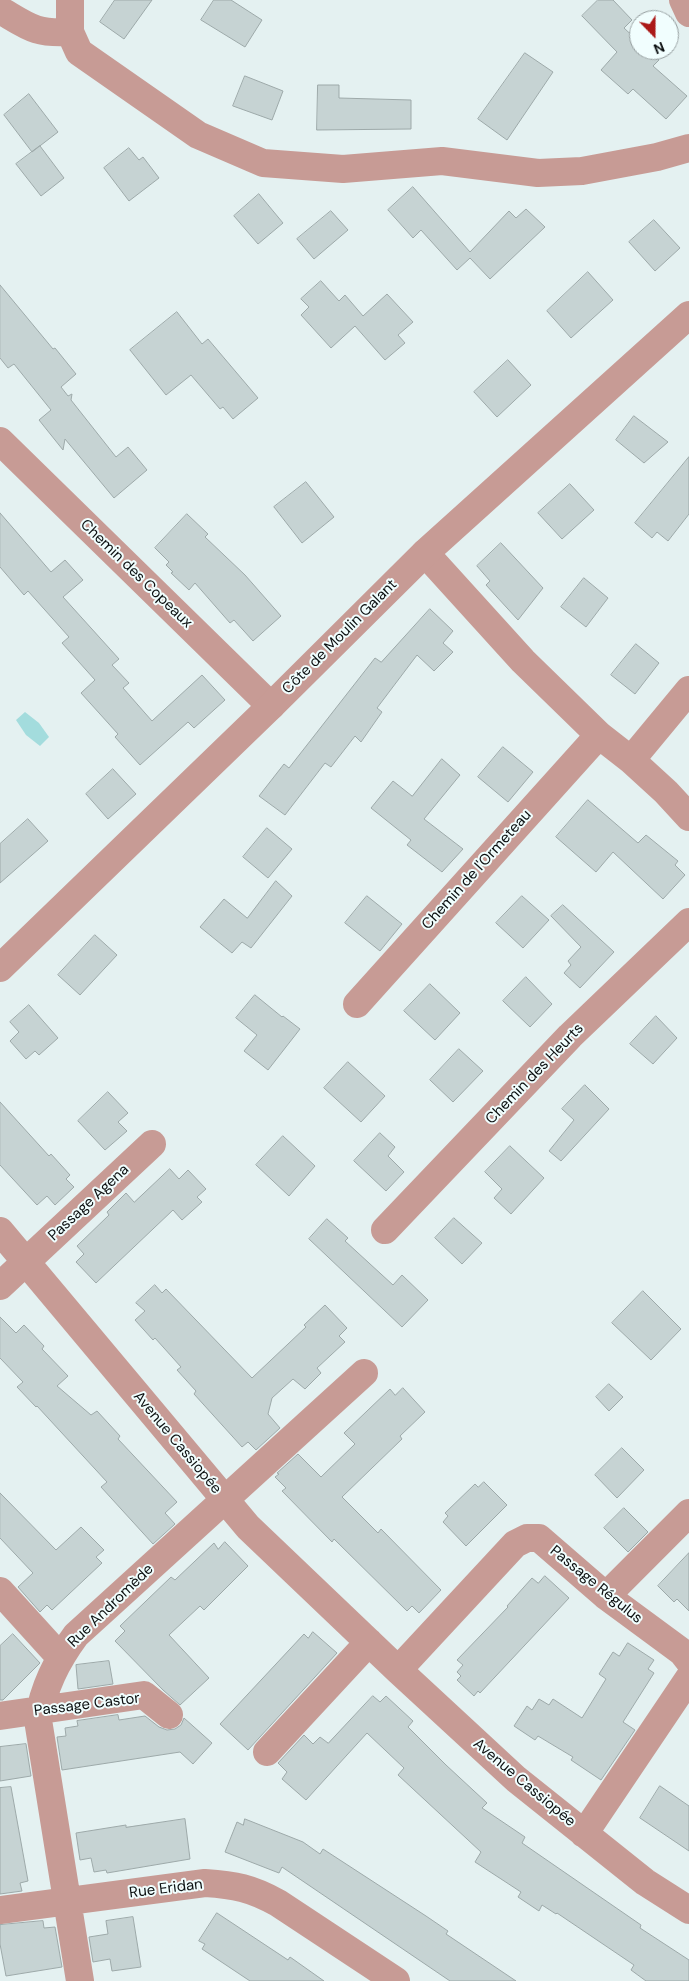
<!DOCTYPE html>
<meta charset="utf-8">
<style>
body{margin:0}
#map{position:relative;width:689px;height:1981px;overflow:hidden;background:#e4f1f1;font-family:"DM Sans",sans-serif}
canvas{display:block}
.north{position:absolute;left:629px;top:10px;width:50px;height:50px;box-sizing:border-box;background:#f1fefe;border:1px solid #959e9f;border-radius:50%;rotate:158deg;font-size:14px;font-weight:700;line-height:20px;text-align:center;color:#0b0f10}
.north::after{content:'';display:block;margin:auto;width:18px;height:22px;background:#ab1918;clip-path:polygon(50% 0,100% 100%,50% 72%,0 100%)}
</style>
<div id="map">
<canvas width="689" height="1981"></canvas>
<div class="north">N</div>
</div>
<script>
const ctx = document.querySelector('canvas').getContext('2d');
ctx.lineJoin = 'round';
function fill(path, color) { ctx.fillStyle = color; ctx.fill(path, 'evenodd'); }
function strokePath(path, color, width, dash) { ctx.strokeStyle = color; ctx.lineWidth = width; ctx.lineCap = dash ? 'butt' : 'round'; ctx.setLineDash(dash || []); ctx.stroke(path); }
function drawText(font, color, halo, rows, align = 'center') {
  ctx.font = font + ' "DM Sans",sans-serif'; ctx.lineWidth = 4; ctx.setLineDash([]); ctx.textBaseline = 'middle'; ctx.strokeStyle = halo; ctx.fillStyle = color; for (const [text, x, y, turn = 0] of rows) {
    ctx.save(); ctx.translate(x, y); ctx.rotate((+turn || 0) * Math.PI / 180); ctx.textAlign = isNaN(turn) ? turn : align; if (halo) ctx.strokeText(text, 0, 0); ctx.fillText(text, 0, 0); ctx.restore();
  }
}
fill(new Path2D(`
 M25,712L39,723L49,737L40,746L26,735L16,720Z`), '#a3dcdd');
const building = new Path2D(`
 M115,0H152L124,39L100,22Z
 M214,0H231L262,20L245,47L201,20Z
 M598,0H613L632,20L624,28L639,42V50H648L659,60L653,66L687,96L666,119L633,89L628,94L601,70L617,52L582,16Z
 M525,53L553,72L507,140L478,119Z
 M245,76L283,91L272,120L233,106Z
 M318,85H339V98L411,100V129L317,130Z
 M29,94L58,132L32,152L4,115Z
 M40,146L64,178L41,196L16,164Z
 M129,148L139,160L143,157L159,178L129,201L104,168Z
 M413,187L470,252L509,211L516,218L526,209L545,227L490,279L470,258L457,270L421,230L413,238L388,210Z
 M259,194L283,223L258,244L234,216Z
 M331,211L348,230L314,259L297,239Z
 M654,220L680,248L655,271L629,242Z
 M588,272L613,300L571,338L547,311Z
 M321,281L339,301L345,295L363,316L387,294L413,322L398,335L405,343L385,360L355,326L331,348L301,315L309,307L301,299Z
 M0,285L53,349L55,348L76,374L61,387L68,396L72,394L71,400L116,457L128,447L147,470L114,498L65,439L63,450L39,420L51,410L14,364L8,368L0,358Z
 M177,312L202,344L208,339L258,398L233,419L223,407L220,409L191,375L166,395L130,350Z
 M508,360L531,385L497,417L474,392Z
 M634,416L668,442L644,463L616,440Z
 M689,457V514L668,541L657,532L652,538L635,523Z
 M306,482L334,517L302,543L274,507Z
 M570,484L594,510L562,539L538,513Z
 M0,513L51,572L65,560L83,580L63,597L119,659L112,665L129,683L123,688L152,721L202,675L225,700L194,728L188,722L140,765L115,737L118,734L81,693L95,680L62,643L69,637L28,591L24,595L0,567Z
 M187,514L208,534L205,537L245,575L281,616L253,641L234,620L230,623L195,583L189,590L171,573L173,572L166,565L169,562L155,548Z
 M501,543L543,588L518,620L486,585L490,581L477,566Z
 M584,578L608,598L586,627L561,607Z
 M430,609L453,631L443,643L453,652L434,671L417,655L377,708L382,712L361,742L355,736L331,767L325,763L285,815L259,796L284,764L289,768L375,658L381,662Z
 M636,644L659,663L635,694L611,675Z
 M503,747L533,772L508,802L478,777Z
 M442,759L460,775L424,819L463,849L442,872L407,845L411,840L371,808L393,781L412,796Z
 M113,769L136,794L108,819L86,794Z
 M588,800L638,843L646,835L678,861L675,865L685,875L663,899L613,852L596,872L556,837Z
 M28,819L48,841L0,883V844Z
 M267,828L292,849L268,878L243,857Z
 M276,881L292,896L251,948L242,942L232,953L200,927L224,899L247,918Z
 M367,896L402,924L380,951L345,923Z
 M522,896L549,920L523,948L496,923Z
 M563,905L614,952L580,988L564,973L571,965L568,961L581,947L551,916Z
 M95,935L117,955L80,995L58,975Z
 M526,977L552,1004L530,1027L503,1001Z
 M430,984L460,1013L435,1040L404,1011Z
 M255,995L282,1017L283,1016L300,1029L268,1070L244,1051L257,1035L236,1018Z
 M29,1005L58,1038L39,1055L35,1051L26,1059L10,1041L19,1032L10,1022Z
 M656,1016L677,1038L653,1064L630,1044Z
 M459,1049L483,1071L453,1102L430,1080Z
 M348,1062L385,1096L361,1122L324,1088Z
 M585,1085L609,1109L561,1161L549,1151L574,1120L562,1109Z
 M108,1092L128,1113L118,1122L127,1131L105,1150L78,1121Z
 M0,1102L49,1156L51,1154L70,1175L66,1179L74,1187L55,1205L47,1196L37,1205L0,1165Z
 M380,1133L395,1147L388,1156L404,1172L386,1191L354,1161Z
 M283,1136L315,1166L289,1196L256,1165Z
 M510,1146L544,1178L511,1214L494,1198L502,1189L485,1172Z
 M170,1169L179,1179L188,1170L206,1189L197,1197L202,1202L182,1220L173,1210L96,1283L76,1262L84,1254L77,1246L109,1215L107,1212L126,1193L134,1202Z
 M454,1218L482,1243L462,1264L435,1238Z
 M327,1219L348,1238L345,1241L393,1285L402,1275L428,1300L402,1327L309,1239Z
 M155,1285L162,1293L166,1289L252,1378L306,1327L304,1325L325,1305L347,1328L339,1336L345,1342L317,1368L321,1373L305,1389L293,1379L272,1398L268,1414L280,1428L256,1450L248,1442L242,1447L194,1394L196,1391L177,1370L181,1367L155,1338L153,1340L135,1320L145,1311L136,1303Z
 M643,1291L681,1329L651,1360L612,1323Z
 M0,1317L16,1333L24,1325L44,1346L42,1349L68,1376L57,1386L91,1415L97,1411L120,1436L118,1439L177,1502L165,1513L175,1524L153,1544L101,1487L107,1482L37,1406L36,1407L17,1387L23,1382L0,1358Z
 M609,1384L623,1397L609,1411L596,1397Z
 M403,1388L425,1412L400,1436L402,1439L342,1497L378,1533L381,1529L441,1590L419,1613L412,1606L407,1611L334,1539L332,1542L282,1491L286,1488L275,1477L279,1474L277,1473L298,1454L321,1477L355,1444L344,1433L390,1389L395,1395Z
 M622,1448L644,1470L617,1498L595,1475Z
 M484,1482L507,1505L466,1546L443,1522L448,1516L445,1513L475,1484L478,1487Z
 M0,1493L56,1550L81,1527L104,1550L96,1557L102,1563L52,1610L47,1605L40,1612L18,1587L33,1573L0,1538Z
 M624,1508L648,1532L628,1552L604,1528Z
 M225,1542L248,1566L204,1610L200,1606L169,1635L209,1678L180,1705L163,1690L115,1641L125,1631L120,1626L171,1577L175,1580L214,1543L218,1549Z
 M689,1553V1611L677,1599L674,1602L658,1586Z
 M545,1576L569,1598L480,1693L478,1691L474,1696L457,1680L461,1676L457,1672L463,1665L457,1660L508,1607L507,1606L532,1578L538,1583Z
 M313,1632L337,1653L248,1750L220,1724L304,1634L308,1638Z
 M13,1634L40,1663L3,1700H0V1646Z
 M628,1643L654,1660L648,1669L654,1673L623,1722L635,1730L601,1780L571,1760L573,1757L538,1736L535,1740L514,1726L527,1706L532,1710L539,1699L549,1705L553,1699L582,1718L606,1679L599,1674L613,1652L619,1656Z
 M109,1661L113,1684L78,1689L76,1665Z
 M373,1696L380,1702L386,1696L413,1721L408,1727L446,1765L487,1803L482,1808L525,1837L522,1843L641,1925L640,1928L689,1960V1981H646L631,1970L634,1965L557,1913L556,1914L542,1905L539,1911L518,1897L521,1892L475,1862L481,1852L398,1775L404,1768L367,1733L306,1800L282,1779L287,1772L278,1763L304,1735L313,1744L320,1737L328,1743Z
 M118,1715L119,1720L145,1716L159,1727L167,1730L175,1729L181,1725L184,1718L212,1743L193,1764L180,1752L62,1770L57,1737L66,1736L65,1728L78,1726L77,1721Z
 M26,1744L31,1776L0,1781V1747Z
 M660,1786L689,1806V1851L640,1818Z
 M11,1787L28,1881L20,1883L22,1891L0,1894V1788Z
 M185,1819L190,1859L107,1873L106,1870L94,1872L91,1858L80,1860L76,1833L126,1825V1827Z
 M245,1819L303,1842L320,1854L323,1849L426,1916L448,1931L446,1934L516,1981H450L282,1867L279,1873L225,1852L237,1822L243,1825Z
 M217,1913L288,1960L290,1957L324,1981H250L202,1949L205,1944L199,1941Z
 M133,1917L141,1967L112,1971L110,1959L93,1962L89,1937L108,1934L106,1921Z
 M43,1921L44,1928L55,1927L62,1967L6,1976L0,1944V1925Z`);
fill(building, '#c6d3d3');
strokePath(building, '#9da9a9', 1);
strokePath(new Path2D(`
 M70,0V32L79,52L198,135L263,163L343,169L442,161L538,173L582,171L657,157L689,148
 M683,0L689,13
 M0,10C29,27 35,34 70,32
 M0,441L271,706
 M425,553L523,661L599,735L631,760L666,792L689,817
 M631,760L689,690
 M357,1004L599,735
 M385,1230L570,1036L689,922
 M0,1231L248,1527L398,1670L516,1779L645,1882L689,1910
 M0,1286L152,1144
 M0,1591L60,1657
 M606,1596L689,1513
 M398,1670L515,1544L527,1538H539L606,1596L682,1652L689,1661
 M0,1716L144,1695L169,1715
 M267,1752L369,1642
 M584,1834L689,1678
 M0,1910L205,1883C235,1885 251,1888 278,1903L396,1981
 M80,1981L38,1720C44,1687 56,1662 76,1635L364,1373`), '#c79b95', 28);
strokePath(new Path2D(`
 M0,968L271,706L425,553L689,315`), '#c79b95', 28);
drawText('15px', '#0b0f10', '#f1fefe', [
 ["Chemin des Copeaux",136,574,44],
 ["Côte de Moulin Galant",340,637,-45],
 ["Chemin de l'Ormeteau",477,870,-48],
 ["Chemin des Heurts",535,1074,-46],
 ["Passage Agena",89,1203,-43],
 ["Avenue Cassiopée",177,1443,50],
 ["Passage Régulus",596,1585,39],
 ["Rue Andromède",111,1606,-44],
 ["Passage Castor",87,1705,-7],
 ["Avenue Cassiopée",524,1783,40],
 ["Rue Eridan",166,1889,-7]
]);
</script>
